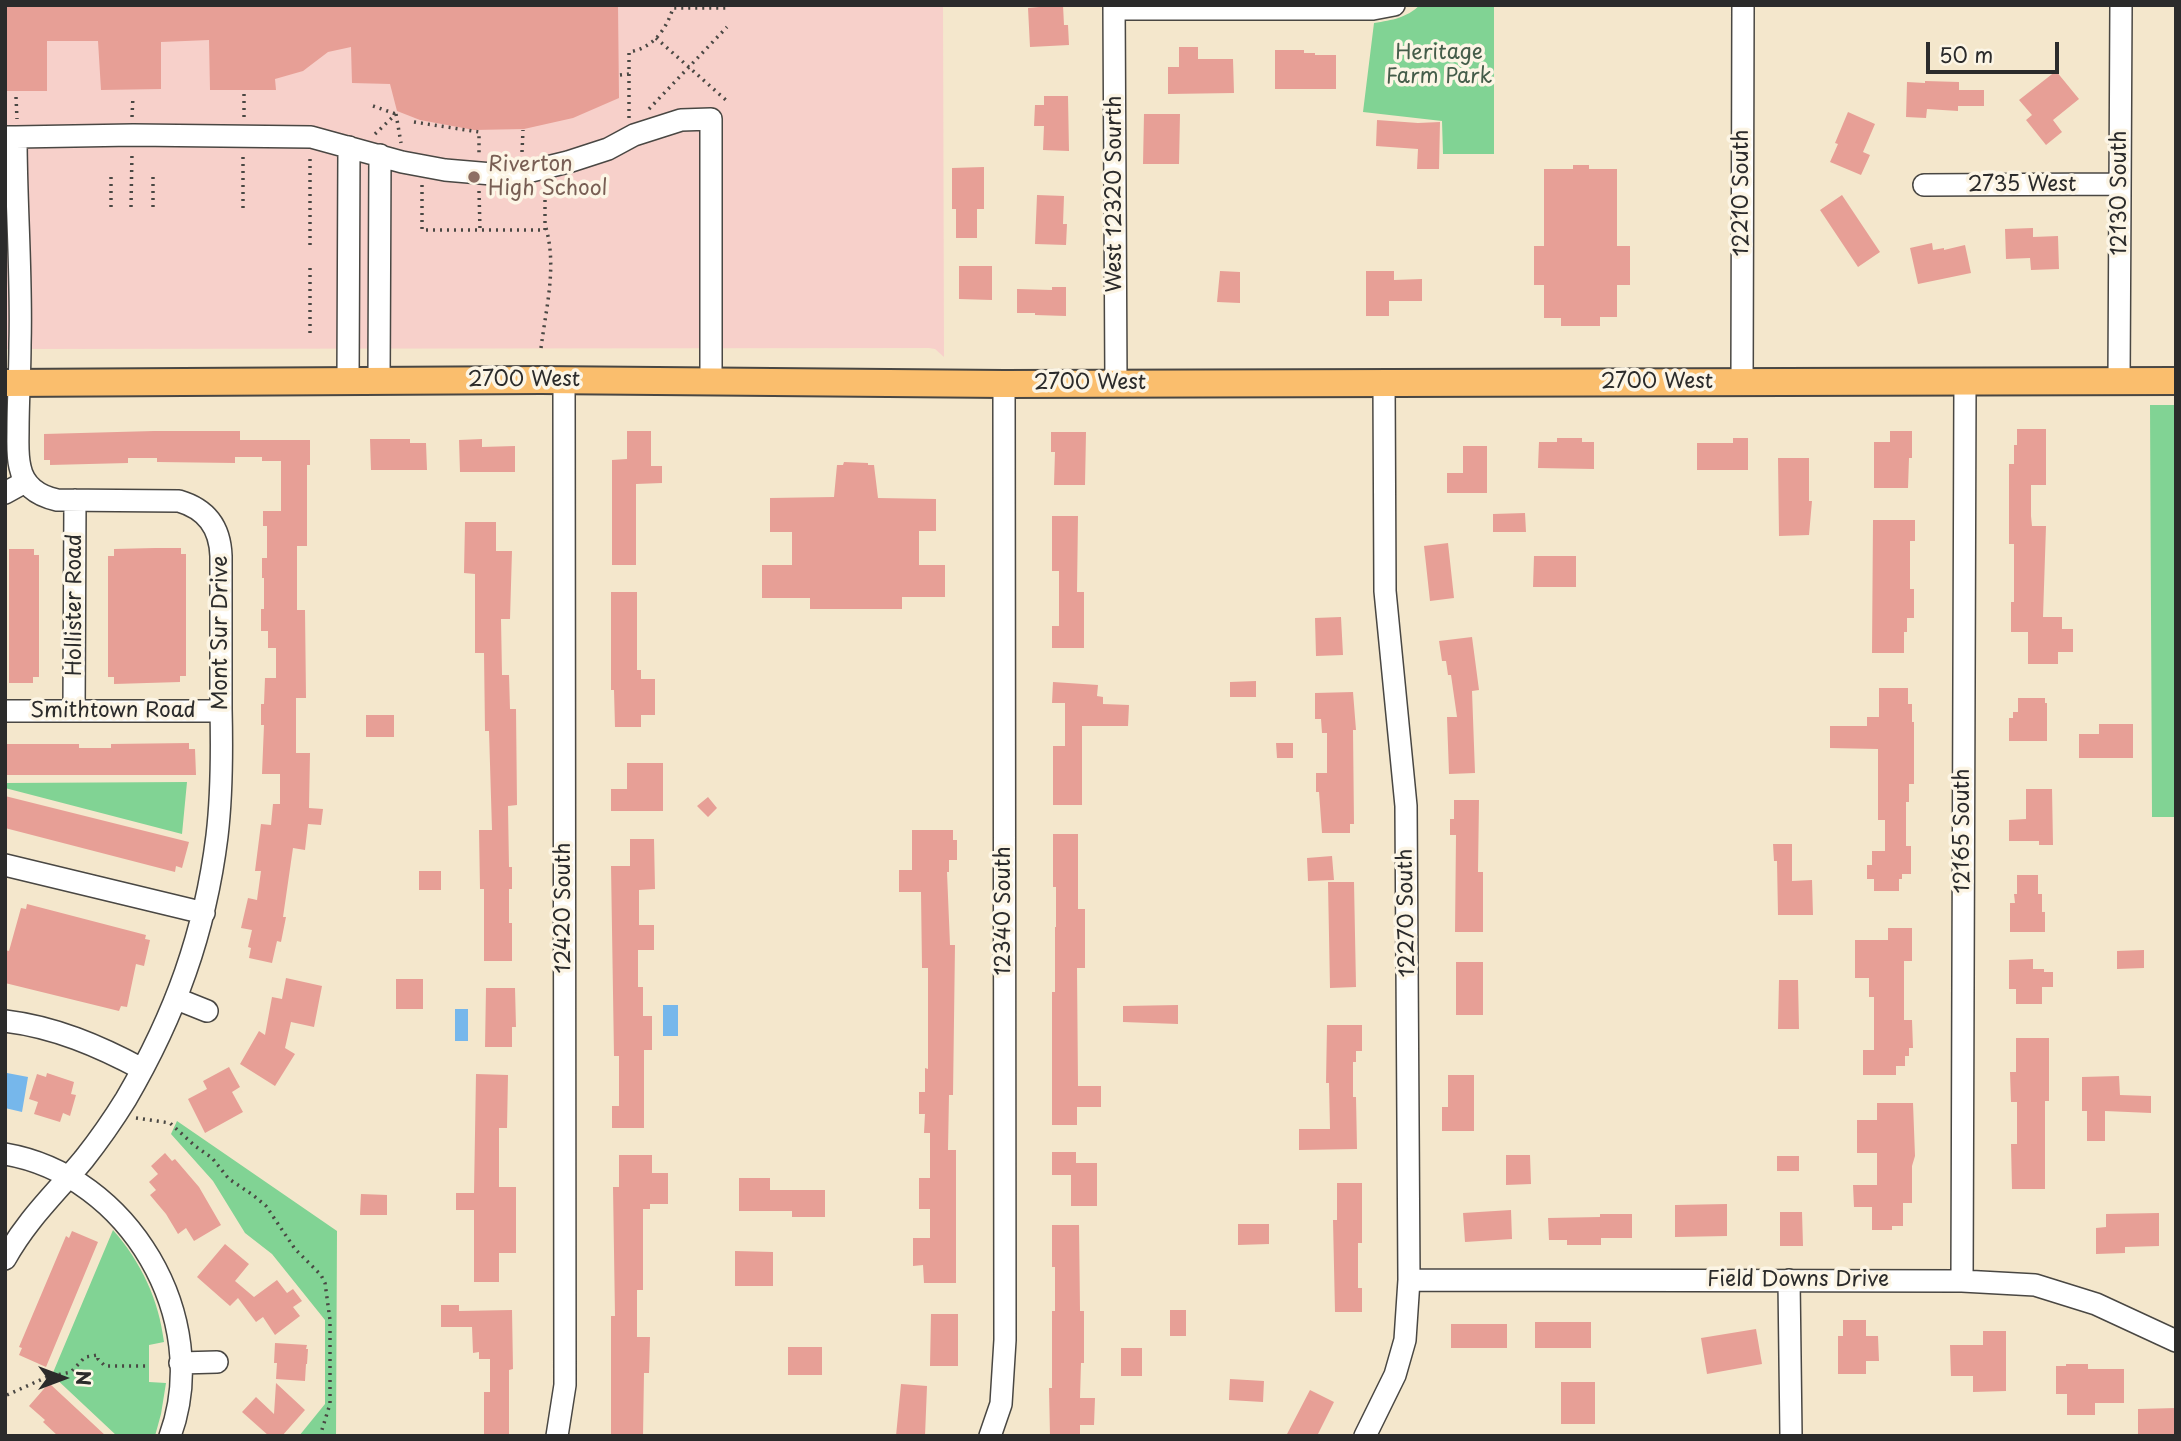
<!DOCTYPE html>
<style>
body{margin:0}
#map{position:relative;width:2181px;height:1441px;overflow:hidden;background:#f4e7cc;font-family:"Playpen Sans",sans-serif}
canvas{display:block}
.frame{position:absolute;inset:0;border:7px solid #2b2b2b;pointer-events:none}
.north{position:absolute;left:28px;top:1343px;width:70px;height:70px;-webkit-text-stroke:5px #fcf5e5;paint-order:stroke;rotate:90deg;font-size:19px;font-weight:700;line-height:28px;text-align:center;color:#2b2b2b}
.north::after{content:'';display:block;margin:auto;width:24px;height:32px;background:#2b2b2b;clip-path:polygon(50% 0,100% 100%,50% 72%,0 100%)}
.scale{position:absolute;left:1926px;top:42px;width:133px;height:32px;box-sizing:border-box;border:4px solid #2b2b2b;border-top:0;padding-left:9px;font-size:21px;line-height:24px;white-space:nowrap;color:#2b2b2b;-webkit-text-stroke:5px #fcf5e5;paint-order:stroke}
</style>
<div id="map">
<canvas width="2181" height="1441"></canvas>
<div class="frame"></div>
<div class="north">N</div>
<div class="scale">50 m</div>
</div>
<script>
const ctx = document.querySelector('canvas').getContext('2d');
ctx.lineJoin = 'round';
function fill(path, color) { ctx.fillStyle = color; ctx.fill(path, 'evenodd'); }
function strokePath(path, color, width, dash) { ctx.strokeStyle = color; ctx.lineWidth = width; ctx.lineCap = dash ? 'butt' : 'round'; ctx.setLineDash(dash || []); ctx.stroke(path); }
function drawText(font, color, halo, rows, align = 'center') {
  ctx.font = font + ' "Playpen Sans",sans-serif'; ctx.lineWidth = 7; ctx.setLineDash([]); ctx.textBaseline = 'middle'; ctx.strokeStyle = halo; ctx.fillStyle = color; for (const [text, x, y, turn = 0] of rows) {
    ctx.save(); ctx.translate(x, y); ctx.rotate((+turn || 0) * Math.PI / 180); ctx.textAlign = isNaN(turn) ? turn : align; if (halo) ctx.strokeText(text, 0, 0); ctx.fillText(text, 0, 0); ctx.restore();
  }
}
fill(new Path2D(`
 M5,5H943L944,357L935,349L929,348L5,349Z`), '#f7d0ca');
fill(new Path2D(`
 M1420,5H1494V154H1443L1442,121L1363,112L1374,23C1393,20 1406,18 1420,5Z
 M2150,405H2176V817H2152Z
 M187,782L182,834L5,788V783Z
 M177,1121L337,1231L336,1436H299L325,1404V1320L272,1254L245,1233L213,1181L171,1134Z
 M113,1230C141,1262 159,1300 164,1342L149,1345V1382L166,1383L161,1414L155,1436H117L52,1375Z`), '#81d394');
fill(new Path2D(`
 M663,1005H678V1036H663Z
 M455,1009H468V1041H455Z
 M7,1073L28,1077L22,1112L5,1108Z`), '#76b7eb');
fill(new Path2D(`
 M5,5H618L619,98L573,118L524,129L474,130L420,120L397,111L390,84L352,83L351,47L328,52L303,71L275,79L276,90H210L209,40L161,42V89L101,90L98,41H47V91H5Z
 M1039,5H1063L1064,25H1068L1069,45L1030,47L1028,8L1039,7Z
 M1179,47H1198V59H1233L1234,93L1168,94V67H1179Z
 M1275,50H1304V53H1315V55H1336V89H1275Z
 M2056,71L2079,99L2053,120L2062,132L2046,145L2026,120L2032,115L2019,100Z
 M1925,81L1959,82V90H1984V106H1958V111L1927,109L1926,118L1906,117L1907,82L1925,83Z
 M1044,96H1068L1069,151L1043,150L1044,126H1034L1035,105H1044Z
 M1848,112L1875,124L1863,152L1870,155L1861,175L1830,162L1838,144L1835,143Z
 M1144,114H1180L1179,164H1143Z
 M1377,120L1418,123L1440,122L1439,169H1417L1418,149L1376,146Z
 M1573,165H1589V169H1617V246H1630V285H1617V317H1600V326H1561V318H1544V285H1534V246H1544V169H1573Z
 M984,167V209H977V238H956V209H952V168Z
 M1037,195L1064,196L1063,224H1067L1066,245L1035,244Z
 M1842,195L1880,252L1858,267L1820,210Z
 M2033,228V237L2058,236L2059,269L2031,270L2030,258L2006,259L2005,229Z
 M1932,243L1933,250L1944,248V250L1965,245L1971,273L1918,284L1910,248Z
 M959,266H992V300L959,299Z
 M1220,271L1240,272V303L1217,302Z
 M1366,271H1394V280L1422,279V301H1389V316H1366Z
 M1052,287H1066V316L1035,315V313H1017V289L1052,290Z
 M2017,429H2046V485H2031V516L2032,526H2046L2043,617H2062V629H2073V652H2058V664H2028V632H2011V602H2014V544H2009V464H2014V445H2017Z
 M154,431H240V440H310V465H307V546H297V610H305L306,698H296V753H310L309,808L323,809L321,825L308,824L305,850L293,848L283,917H286L281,942L277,941L272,963L249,958L251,948L248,947L252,930L241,928L248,898L257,900L261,871H255L261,824L271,825L273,804H280V774H262L264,725H261V704H264L265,678H276V648H268V631H261V609H264V578H262V558H267V526H263V511H281V461H262V457H235V463L157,462V458H128V463L50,465V460H44V434Z
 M627,431H651V466H662V483L636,484V565H612V460L627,459Z
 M1890,431H1912V458H1909L1908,488H1874V442H1890Z
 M1051,432H1086L1085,485H1054L1055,452H1051Z
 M1557,438H1582V442H1594V469L1538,468L1539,442H1557Z
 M1733,438H1748V470H1697V443H1733Z
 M370,439H410V443H426L427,470H371Z
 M482,439V447L515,446V472H460L459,440Z
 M1463,446H1487V493H1447V473H1463Z
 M1778,458H1809V501H1812L1809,535L1779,536Z
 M844,462L868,463V465H874L878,498L936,499V531H919V565H945V597H902V609H810V598H762V565H792V532H770V498L834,497L837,465H843Z
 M1525,513L1526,532H1493V514Z
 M1052,516H1078L1077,592H1084V648H1052V626H1059V571H1052Z
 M1873,520H1915V541H1910V589H1914V618H1907V632H1904V653H1872Z
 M465,522H496V551H512L510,619H501L502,675H509L510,709H516L517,805L508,806L509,867H512V889H509V923H512V961H484V889H480L479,830H492L489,731H485L484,653H475V574L464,573Z
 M1448,543L1454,598L1430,601L1424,546Z
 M155,548H181V554H186V676H180V682L114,684V677H108V556H114V549Z
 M9,549H34V555H39V677H33V683H9Z
 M1534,556H1576V587H1533Z
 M611,592H637V670H641V679H655V715H641V727H615L614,690H611Z
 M1341,617L1343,655L1316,656L1315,618Z
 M1472,637L1479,690L1472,691L1475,773L1449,774L1447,717H1457L1451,675H1448L1446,661H1442L1439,641Z
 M1256,681V697H1230V682Z
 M1053,682L1098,685L1097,696L1103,697V704L1129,705L1128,726H1082V805H1053V746H1065V703H1052Z
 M1879,688H1908V704H1912V722H1914V784H1909V802H1906V846H1911V874H1902V879H1899V891H1874V879H1867V865H1872V851H1885V820H1878V749L1830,748V726H1867V717H1879Z
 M1353,692L1356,730H1353L1354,824H1350V833H1322L1319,792H1316V773H1327V733H1322L1321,719H1315V693Z
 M2018,698H2045V703H2047V741H2009V718H2013V712H2018Z
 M366,715H394V737H366Z
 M2099,724H2133V758H2079V734H2099Z
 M189,743V749H195L196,775H5V744H79V748H111V744Z
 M1276,743H1293V758H1277Z
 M627,763H663V811H611V789H627Z
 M2026,789H2052L2053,845H2039V841H2009V820L2026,819Z
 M5,796L189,842L182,868L176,866L175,872L5,828Z
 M708,797L717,808L708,817L697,806Z
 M1454,800H1479L1478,872H1483V932H1455L1456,835H1450V819H1454Z
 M912,830H953V840H957V860H949V872H947L950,945H955L953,1095H949L948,1150H956V1283H924L923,1265L913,1266V1238H930V1209H919V1178H930V1133H924L925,1114H919V1092H925V1068L928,1069V968H922L921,892H899V870H912Z
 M1053,834H1078V909H1085V968H1077L1078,1086H1101V1107H1077V1125H1052V992H1055V927H1056V887H1053Z
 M630,839H654L655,889L639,890V925H654V950H638V987H643V1016H652V1050H644V1128H612V1106H619V1056H614L611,866H630Z
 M1773,844H1792V881L1812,880L1813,915H1778L1777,861H1774Z
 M1332,856L1334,880L1308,881L1307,858Z
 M419,871H441V890H419Z
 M2017,875H2038V894H2042V912H2045V932H2010V903H2015L2014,894H2017Z
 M1328,882H1354L1356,987L1330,988Z
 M27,904L146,935L145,939L150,940L144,966L136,964L127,1007L121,1006L119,1011L5,983V950L9,951L21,908L26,909Z
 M1888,928H1912V961H1904V1020H1912L1913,1048H1909V1056H1905V1066H1896V1075H1863V1050H1874V997H1869V978H1855V940H1888Z
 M2144,950V968L2117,969V951Z
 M2033,959V969H2044V972H2053V987H2042V1004H2016V989H2009V960Z
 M1456,962H1483V1015H1456Z
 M286,978L322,986L314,1027L291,1022L285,1048L295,1054L275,1086L240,1064L259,1031L265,1035L272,997L282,999Z
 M396,979H423V1009H396Z
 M1779,980H1798L1799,1029H1778Z
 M486,988H515L516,1027H512V1047H485Z
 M1178,1005V1024L1123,1022V1006Z
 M1327,1025H1362V1051H1356V1062H1353V1097H1356L1357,1149L1299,1150V1129H1330L1329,1083H1326Z
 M2016,1038H2049V1101H2045V1189H2012L2011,1144H2017V1102H2011L2010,1072H2016Z
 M229,1067L240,1087L232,1092L243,1112L205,1133L188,1099L207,1089L203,1081Z
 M47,1073L74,1082L71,1094L76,1095L70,1116L63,1113L60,1122L34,1114L38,1102L29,1099L37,1074L46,1077Z
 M476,1074L508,1075L507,1128H499V1187H516V1253H499V1282H474V1210H456V1193H474Z
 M1448,1075H1474V1131H1442V1107H1448Z
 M2119,1076L2120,1095L2151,1096V1113L2105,1111V1141H2087V1111H2082V1077Z
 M1877,1103H1913L1915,1156L1912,1166V1203H1903V1226H1892V1230H1872V1207H1854L1853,1185H1877V1153H1857V1120H1877Z
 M1052,1152H1076V1163H1097V1206H1071V1175H1052Z
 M165,1153L172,1161L175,1159L199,1187L221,1225L194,1241L186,1228L178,1234L166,1214L150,1195L156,1190L149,1182L158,1174L151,1166Z
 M619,1155H652V1173H668V1204H650V1209H643V1290H637V1337H650L649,1373H644L643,1436H611V1316H615L613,1187H619Z
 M1506,1155H1530L1531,1184L1506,1185Z
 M1777,1156H1799V1171H1777Z
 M739,1178H770V1190H825V1217H792V1211H739Z
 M1337,1183H1362V1243H1358V1288H1362V1312H1335L1333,1220H1337Z
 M361,1194L387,1195V1215H360Z
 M1727,1204V1236L1675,1237V1205Z
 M1511,1210L1512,1239L1465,1242L1463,1213Z
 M1780,1212H1802L1803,1246H1780Z
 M2159,1213V1246L2125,1247V1253L2096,1254V1228L2106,1227V1214Z
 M1600,1214H1632V1238H1601V1245H1567V1240H1549L1548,1218L1600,1217Z
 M1238,1224H1269V1244L1238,1245Z
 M1052,1225H1079L1080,1311H1084V1363H1081L1080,1398H1095L1094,1425H1080V1436H1050L1049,1388H1052V1311H1055V1267H1052Z
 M72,1231L98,1242L46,1367L19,1355L22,1348L19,1347L66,1236L69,1238Z
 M225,1244L249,1264L235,1281L254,1297L277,1280L287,1293L293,1289L302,1301L293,1307L300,1316L275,1335L263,1317L256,1322L238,1298L230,1306L197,1277Z
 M735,1251L773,1252V1286H735Z
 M441,1305H459V1311L512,1310L513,1369L509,1370V1436H484V1392H490V1359H479V1352L473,1353L472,1327H441Z
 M1170,1310H1186V1336H1170Z
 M931,1314H958V1366H930Z
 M1843,1320H1866V1336H1878L1879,1361H1866V1374H1838V1336H1843Z
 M1535,1322H1591V1348H1535Z
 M1451,1324H1507V1348H1451Z
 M1756,1329L1762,1364L1707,1374L1701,1338Z
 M1983,1331H2006V1391L1973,1392V1376H1951L1950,1345H1983Z
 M275,1343L307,1345L306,1349H308L307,1364H306L305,1381L276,1379L277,1363H274Z
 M788,1347H822V1375H788Z
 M1121,1348H1142V1376H1121Z
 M2066,1364H2088V1369H2124V1403H2095V1415H2067V1394H2056V1366H2066Z
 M1230,1379L1264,1381L1263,1402L1229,1400Z
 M1561,1382H1595V1424H1561Z
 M49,1383L106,1436H58L43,1422L45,1420L29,1406Z
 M276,1383L305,1410L282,1436H269L242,1412L256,1397L274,1414Z
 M901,1384L927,1386L925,1436H896Z
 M1310,1390L1334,1402L1317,1436H1286Z
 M2176,1408V1436H2138V1409Z`), '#e79f96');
const minor = new Path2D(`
 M1114,5L1116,383
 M1114,9H1373L1394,5
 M5,137H16C16,206 22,276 20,345C20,373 18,402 18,430C18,443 17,455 20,467C24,487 39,496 57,500L179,501C206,509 220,527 221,556C221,607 221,658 221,709C222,751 222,794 217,836C205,933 175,1015 126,1099C113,1120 99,1140 84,1159C55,1194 28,1218 5,1259
 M16,137L133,135L311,137L402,162L445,170L492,174L527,172L568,162L608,149L634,135L681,120L711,119V381
 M1924,185L2120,184
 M348,381L349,147
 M379,381L380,155
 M2119,381L2121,5
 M1742,382L1743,5
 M5,493L25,482
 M5,711H221
 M74,711L75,500
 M5,865L204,913
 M177,999L207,1011
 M5,1021C55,1027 99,1046 142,1069
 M5,1154C129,1175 213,1318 170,1436
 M1409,1280L1962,1281L2035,1285L2096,1304L2176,1341
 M1789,1280L1791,1436
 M1962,1281L1965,381
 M180,1363L217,1362
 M557,1436L565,1385L564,380
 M990,1436L1001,1404L1005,1340L1004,384
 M1365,1436L1395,1375L1405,1340L1409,1280L1406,806L1385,591L1384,383`);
const major = new Path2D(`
 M5,383L541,380L1004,384L2176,381`);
strokePath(minor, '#494743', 24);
strokePath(major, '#494743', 30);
strokePath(new Path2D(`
 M656,38L727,101
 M620,75L629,74
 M16,97L17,119
 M373,106L396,114
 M649,109L727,27
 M396,114L401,143
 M132,117L133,96
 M244,117V94
 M629,118V52C653,48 666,30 673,8H727
 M414,122L479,132V154
 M375,134L396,114
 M522,152L523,130
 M111,177V207
 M422,185V230H545V186
 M479,191L480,230
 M131,207L132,153
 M153,207V177
 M243,208V153
 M310,245V154
 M310,268V338
 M541,348C546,308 557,267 546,228
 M136,1118L170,1123L195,1146L212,1158L229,1179L253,1195L266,1206L295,1249L321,1275L325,1283L330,1320V1404L320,1436
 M7,1395L47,1377L71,1372L85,1357L98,1355V1359L105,1366H150`), '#494743', 3.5, [2, 5]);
strokePath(minor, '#fff', 21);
strokePath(major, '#fabe6d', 26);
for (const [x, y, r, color] of [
 [474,177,7,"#8d6e63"]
]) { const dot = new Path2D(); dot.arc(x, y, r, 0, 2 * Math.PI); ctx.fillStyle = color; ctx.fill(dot); strokePath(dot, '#fcf5e5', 2.5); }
drawText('21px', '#455d4a', '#fcf5e5', [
 ["Heritage",1439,53],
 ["Farm Park",1439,77]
]);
drawText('21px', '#785e54', '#fcf5e5', [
 ["Riverton",488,165],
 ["High School",488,189]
], 'left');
drawText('21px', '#2b2b2b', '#fcf5e5', [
 ["2735 West",2022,185],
 ["12210 South",1742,193,-90],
 ["12130 South",2120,193,-90],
 ["West 12320 Sourth",1115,194,-90],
 ["2700 West",524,380],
 ["2700 West",1657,382],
 ["2700 West",1090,383],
 ["Hollister Road",75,605,-90],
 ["Mont Sur Drive",221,633,-90],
 ["Smithtown Road",113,711],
 ["12165 South",1963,831,-90],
 ["12420 South",564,908,-90],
 ["12340 South",1004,911,-90],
 ["12270 South",1407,913,-91],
 ["Field Downs Drive",1798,1280]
]);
</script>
